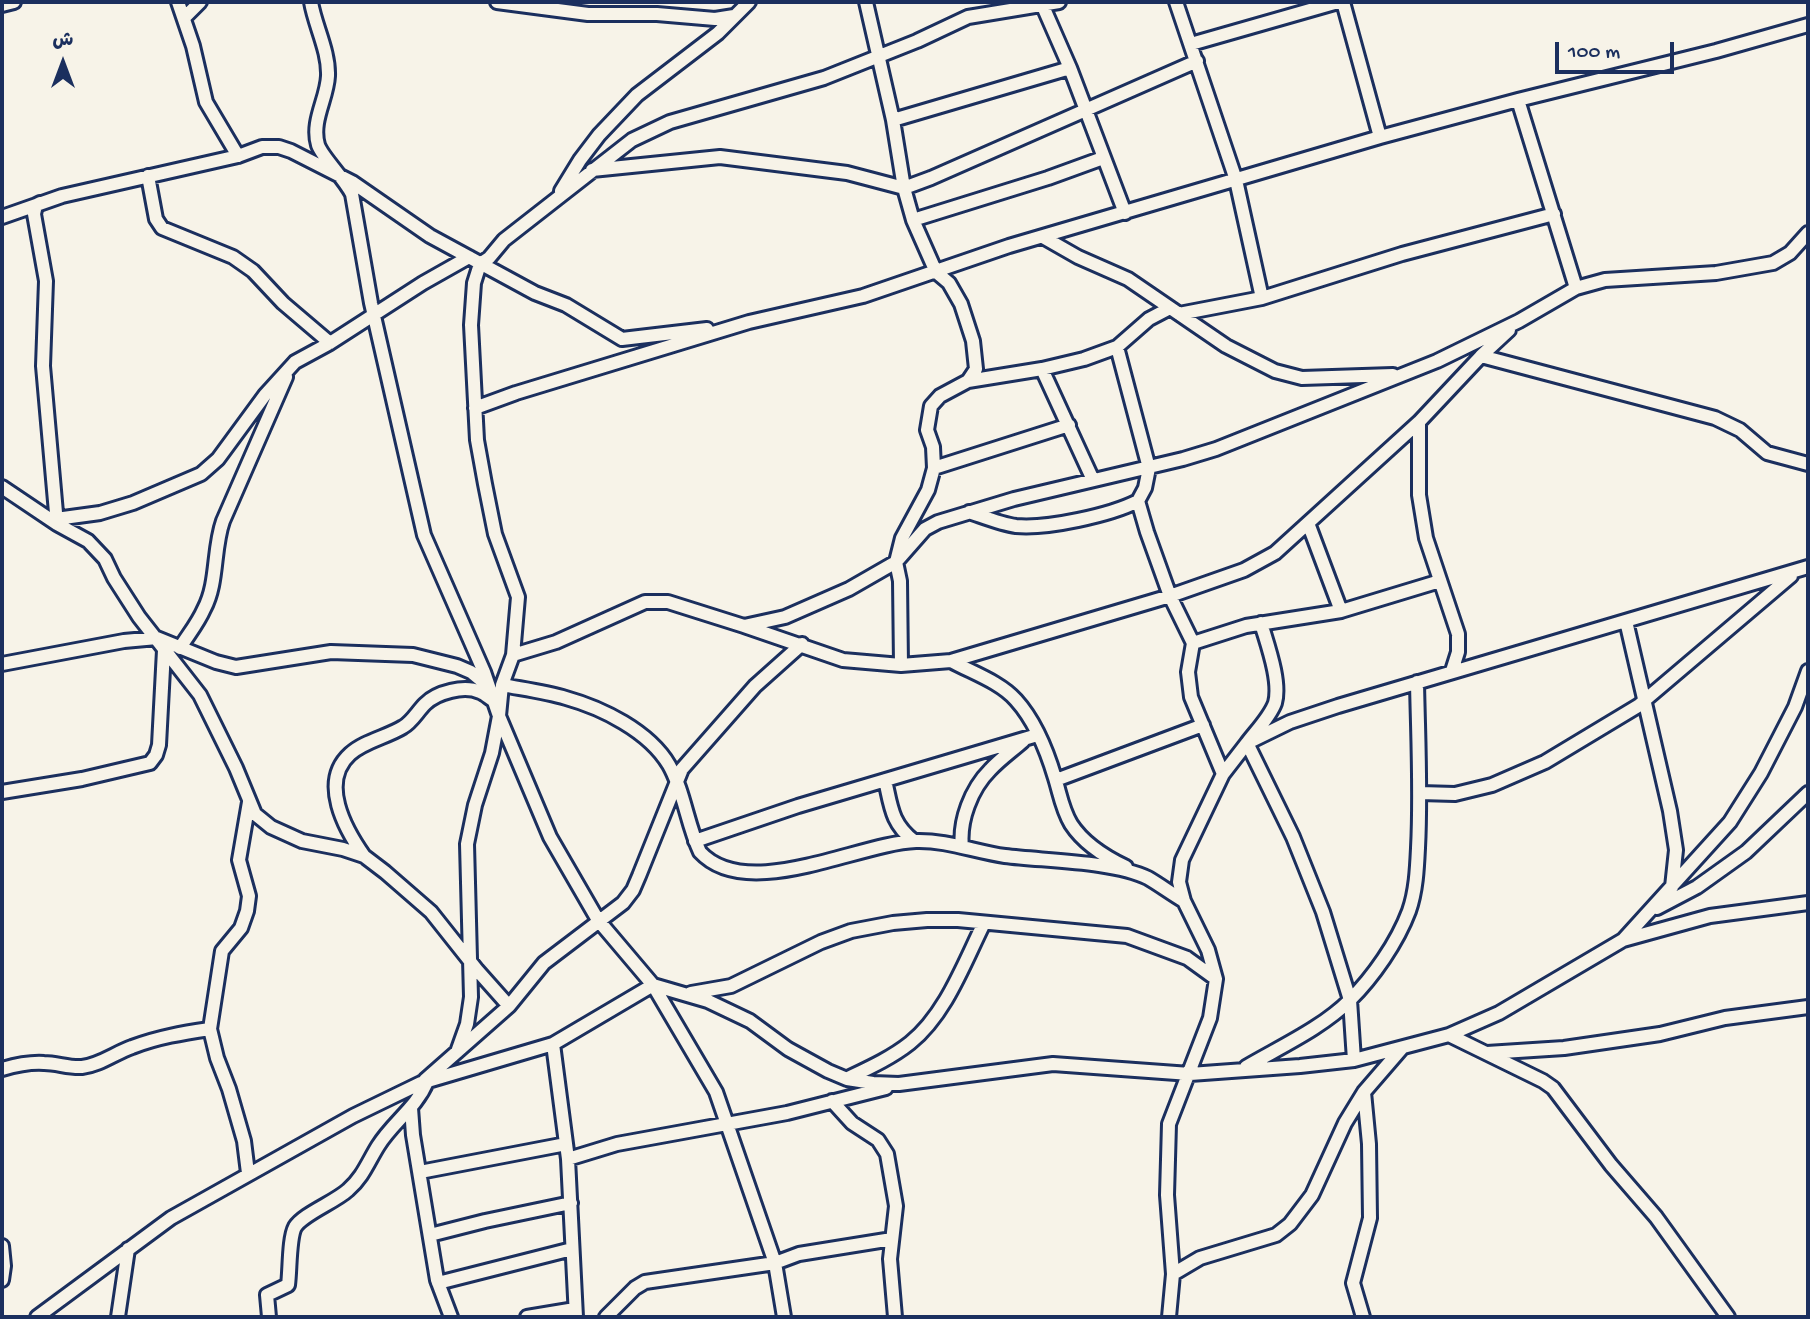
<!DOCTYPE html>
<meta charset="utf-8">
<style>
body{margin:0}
#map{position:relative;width:1810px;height:1319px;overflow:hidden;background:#f7f3e8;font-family:"Gochi Hand","Playpen Sans Arabic",sans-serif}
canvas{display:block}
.frame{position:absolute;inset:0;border:4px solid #1b2f5e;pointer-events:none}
.north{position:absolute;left:28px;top:28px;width:70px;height:70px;-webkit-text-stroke:5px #f7f3e8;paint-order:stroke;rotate:0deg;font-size:19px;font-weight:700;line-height:28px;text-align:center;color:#1b2f5e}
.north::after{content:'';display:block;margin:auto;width:24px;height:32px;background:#1b2f5e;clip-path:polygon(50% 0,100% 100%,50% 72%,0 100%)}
.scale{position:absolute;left:1555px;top:42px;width:119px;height:32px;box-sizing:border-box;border:4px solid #1b2f5e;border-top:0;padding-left:9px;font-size:21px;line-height:24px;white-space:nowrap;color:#1b2f5e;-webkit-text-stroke:5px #f7f3e8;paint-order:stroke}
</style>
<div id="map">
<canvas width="1810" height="1319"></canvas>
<div class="frame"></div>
<div class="north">ش</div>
<div class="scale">100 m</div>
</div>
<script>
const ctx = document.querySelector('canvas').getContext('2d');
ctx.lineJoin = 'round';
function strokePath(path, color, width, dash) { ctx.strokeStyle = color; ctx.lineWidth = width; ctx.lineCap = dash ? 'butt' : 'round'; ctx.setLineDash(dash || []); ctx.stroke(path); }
const minor = new Path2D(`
 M178,2L193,46L206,102L238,156
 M311,2C315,26 329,51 328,76C327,99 311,121 318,145C322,157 344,178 352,194L371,303L424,535L484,672L499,716L492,753L475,805L467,844L471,997L467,1024L457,1052
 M497,2L588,14H657L715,19L734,16
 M866,2L893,120L904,188L913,220L936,272L949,283L961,304L973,341L976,369L968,381
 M1176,2L1236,180L1262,298
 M1343,2L1380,137
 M1042,4L1070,68L1125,213
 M2,5L14,2
 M184,18L200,2
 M1191,44L1338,2
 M1518,100L1576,288
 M893,120L1070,68
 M592,170L720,157L847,173L904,188L931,178L1197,61
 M148,176L156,219L162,228L233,257L253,271L283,303L330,343
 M561,191L580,160L599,135L637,95L718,33L749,2
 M40,203L36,205L34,214L46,281L43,366L57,524
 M2,217L62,196L238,156L262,147H279L291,151L352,182L430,236L535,293L566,305L622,339L707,329
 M913,220L1048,178L1103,158
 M1043,237L1078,257L1128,279L1226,346L1275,371L1302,378L1393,375
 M1179,314L1262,298L1402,254L1554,214
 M1481,356L1715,418L1740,430L1767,453L1808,464
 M1042,369L1093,480
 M475,408L516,393L749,322L863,296L1009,246L1380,137L1518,100L1716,51L1808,25
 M1419,422V495L1426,538L1458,634V652L1452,671
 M934,468L1069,425
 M2,487L57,524L88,541L105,559L114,578L139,617L200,695L236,768L255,814L271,827L302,841L343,849L364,856L385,872L431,912L477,970L509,1006
 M1138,501L1147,532L1170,596L1193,643L1188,672L1191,697L1223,774
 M969,512C984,517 1001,524 1016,526C1047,529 1111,515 1138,501L1145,488L1149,468L1117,347
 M56,519L100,513L133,503L201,474L218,459L265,395L295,362L330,343L423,283L469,257
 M1308,523L1341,611
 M1626,621L1670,811L1676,850L1672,887
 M1261,623C1267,644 1281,681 1275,703C1270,717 1256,731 1247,743L1293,837L1323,912L1350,1000L1354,1060
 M744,626L843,660L901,665L951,661L1170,596L1244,570L1275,553L1308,523L1419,422L1481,356L1509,330
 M1193,643L1246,626L1341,611L1440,581
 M180,648C188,635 198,623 204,609C218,583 213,549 223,521L286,377
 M513,655L556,642L645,602H668L744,626L785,617L849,589L896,562L925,529L938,522L1014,499L1183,459L1216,449L1437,361L1519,321L1576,288L1605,280L1716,273L1773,263L1790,253L1808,233
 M951,661C973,673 1000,682 1016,700C1035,721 1047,751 1055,778C1060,794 1062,809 1071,824C1084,844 1105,857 1126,867
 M2,664L124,641L157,638L216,662L236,667L331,652L413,655L457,666L471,672L489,687
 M901,665L900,581L896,562L902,538L928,490L934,468L933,447L927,430L931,406L940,396L968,381L1042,369L1084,359L1117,347L1149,319L1170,308
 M502,685C523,689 546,692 566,698C602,708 649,731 669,765C684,791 687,824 700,852C747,903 859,843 916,841C946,840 976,852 1005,856C1045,861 1113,861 1148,878C1160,885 1172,894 1184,901
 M885,780C891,806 891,823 914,841
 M1056,780L1203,725
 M2,792L82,779L150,763L156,755L159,745L164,650
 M1420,793L1455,794L1492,785L1545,762L1638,706L1791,576
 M695,841L798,806L1034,736
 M962,847C959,821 971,789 990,770C1000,759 1013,750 1023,741
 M364,856C345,829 319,782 350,754C364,741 387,737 403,727C412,722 417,712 425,704C437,692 464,685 480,692C485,694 489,698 494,701
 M1657,908L1697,887L1746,852L1808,793
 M1623,940L1710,916L1808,903
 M691,993L731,986L821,942L851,931L893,923L927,920H958L1127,936L1187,958L1216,979
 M1449,1035L1543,1081L1553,1088L1611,1165L1656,1217L1728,1317
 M553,1044L568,1159L576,1317
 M1487,1053L1564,1048L1660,1034L1725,1018L1808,1007
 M1246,1067C1280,1047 1322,1028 1350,1000C1373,977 1397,943 1409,911C1416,891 1417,869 1418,848C1421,792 1418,737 1417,682
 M2,1069C16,1065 30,1062 44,1063C57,1063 69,1068 82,1067C100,1065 115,1053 132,1047C158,1037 183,1033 210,1029
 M848,1078C869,1068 891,1058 910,1043C946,1014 964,963 984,923
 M425,1080L509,1006L544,963L623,903L633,890L639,876L682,769L755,686L802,644
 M832,1101L852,1123L878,1140L887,1154L896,1206L890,1259L895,1317
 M411,1108L413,1135L437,1280L451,1317
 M568,1159L617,1144L787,1113L886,1088
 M420,1172L566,1144
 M248,1173L244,1141L229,1089L217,1058L210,1029L222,951L241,928L247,911L249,896L239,860L249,802
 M430,1235L485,1221L571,1203
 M2,1246L4,1266L2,1280
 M1173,1274L1200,1258L1276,1235L1290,1224L1312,1195L1345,1123L1364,1092L1402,1048
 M438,1283L572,1249
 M37,1317L171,1218L353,1116L421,1083L553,1044L653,985L708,1001L750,1021L788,1049L828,1071L847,1079L873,1083L899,1084L1053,1064L1190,1074L1300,1066L1354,1060L1449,1035L1499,1013L1623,940L1730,822L1761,773L1795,707L1808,671
 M118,1317L128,1249
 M269,1317L267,1295L288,1285C290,1271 289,1238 295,1227C303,1214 335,1202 348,1190C363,1177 368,1162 378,1146C393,1122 416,1108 427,1082
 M527,1317L575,1309
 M606,1317L635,1288L645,1282L775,1263L799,1254L892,1239
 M784,1317L775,1263L716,1092L653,985L598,920L550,837L499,716L502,685L513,655L518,597L495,534L485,484L477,440L471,325L474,283L480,264L489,258L504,240L632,140L670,122L824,78L917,41L968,17L1059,2
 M1169,1317L1173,1274L1167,1195L1169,1124L1210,1018L1216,979L1208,950L1184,901L1179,882L1182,860L1223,774L1247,743L1290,722L1338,706L1808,567
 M1363,1317L1353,1283L1370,1218L1369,1144L1364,1092`);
strokePath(minor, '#1b2f5e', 18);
strokePath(minor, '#f7f3e8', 12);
</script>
